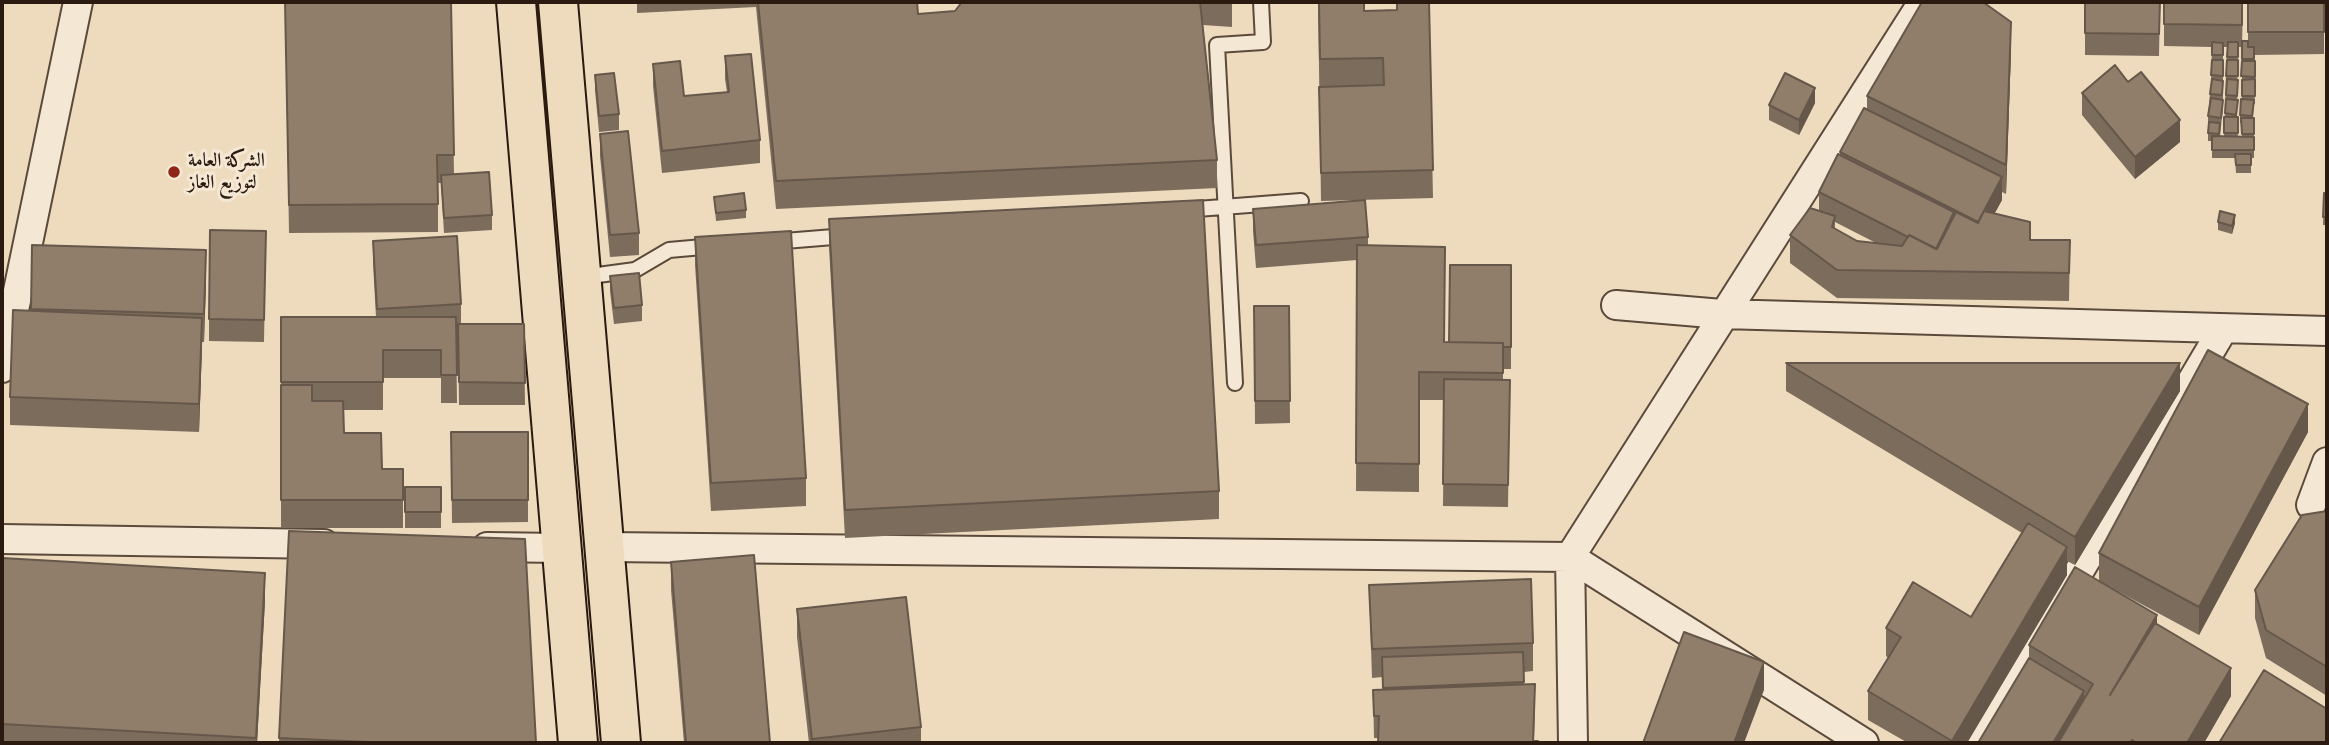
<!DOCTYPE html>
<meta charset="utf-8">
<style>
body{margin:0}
#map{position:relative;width:2329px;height:745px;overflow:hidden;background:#eedbbe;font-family:"Libre Caslon Text",serif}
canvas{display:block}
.frame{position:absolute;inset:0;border:4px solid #2a1a0f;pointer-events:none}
</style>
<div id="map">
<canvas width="2329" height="745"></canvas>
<div class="frame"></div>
</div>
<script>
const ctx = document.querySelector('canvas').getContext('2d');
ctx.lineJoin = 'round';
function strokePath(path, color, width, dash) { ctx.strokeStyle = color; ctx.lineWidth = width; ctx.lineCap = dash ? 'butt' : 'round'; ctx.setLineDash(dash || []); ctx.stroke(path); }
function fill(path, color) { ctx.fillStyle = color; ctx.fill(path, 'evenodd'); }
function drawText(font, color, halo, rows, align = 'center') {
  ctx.font = font + ' "Libre Caslon Text",Amiri,serif'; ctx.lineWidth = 6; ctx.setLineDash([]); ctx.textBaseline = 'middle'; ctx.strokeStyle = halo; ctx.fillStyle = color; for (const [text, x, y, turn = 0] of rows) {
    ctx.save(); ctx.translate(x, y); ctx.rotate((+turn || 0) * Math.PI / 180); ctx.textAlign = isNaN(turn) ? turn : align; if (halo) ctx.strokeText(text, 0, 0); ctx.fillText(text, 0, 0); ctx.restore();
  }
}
const lane = new Path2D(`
 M1184,210L1301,201
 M772,242L846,236
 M583,277L635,270L669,250L714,246
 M1235,383L1217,45L1263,42L1261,2`);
const street = new Path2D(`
 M1616,305L1722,314L2327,331
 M2,368L78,2
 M2311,505L2327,462
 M2,539L324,544
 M487,547L561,548
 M605,547L1570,557L1864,743
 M1573,743L1570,557L1923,2
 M1977,743L2223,329`);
const primary = new Path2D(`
 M516,2L578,743
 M558,2L621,743`);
strokePath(lane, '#5b4a3b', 18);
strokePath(street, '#5b4a3b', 32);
strokePath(primary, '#2a1a0f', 42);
strokePath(lane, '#f4e8d5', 14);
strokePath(street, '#f4e8d5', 28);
strokePath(primary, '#eedbbe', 38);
fill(new Path2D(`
 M285,2H451L454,174L492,215V230L444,233L441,183H438V232L289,233Z
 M637,2H917L918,14L955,11L962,2H1232V27L1203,25L1217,160V188L776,209L756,7L637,13Z
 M1318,2H1364V11L1396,10V2H1429L1433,198L1321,201Z
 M2085,2H2160L2159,56L2085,55Z
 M2164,2H2243L2242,47H2238L2237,117L2238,137H2242V123H2240V115L2242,99V41H2248V2H2324V54L2254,55L2255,104H2254L2253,118H2254V158H2251V173H2236L2235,158H2212V141H2208V116L2211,82L2212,47L2164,46ZM2223,47H2227L2224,136H2220L2223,108Z
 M2011,50L2006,194L2002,192V200L1994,214L2030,240H2070L2069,301L1837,298L1790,263V235L1819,211V192L1840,155V152L1867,109V96ZM1835,222L1878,244L1857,241L1835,229Z
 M725,56L760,140V163L662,173L653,86V64L684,96L727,92L725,79Z
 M595,75L619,114V130L599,132L595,90Z
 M2082,93L2180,142L2135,179L2082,115Z
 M1815,103L1799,135L1769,120V105Z
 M600,134L639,233V255L610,257L600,156Z
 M2324,193L2327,194V294H2326L2327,225H2323Z
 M714,197L746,210V218L716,221Z
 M1253,209L1368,237V246L1445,342H1449L1511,265V369H1503V380H1510L1508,507L1443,506L1444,400H1419V492L1356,491L1357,260L1256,268L1253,231Z
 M829,219L1219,491V519L845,538L829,247Z
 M2218,222L2235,223L2232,234L2218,230Z
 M266,231L264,342L209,341V319Z
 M695,237L806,478V506L711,511L695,265Z
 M373,241L461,304V324H524L525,405H459L458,326H456L457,403H441V378H383V410H343L344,433L382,469H403V528H281V317H376L373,263Z
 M32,245L206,278L204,342H202L199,432L10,425V397L31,311Z
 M610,276L642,305V321L614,324L610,291Z
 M1254,306H1289L1290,423L1255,424Z
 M1786,363L2180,391L2075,565L2067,561V575L1967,743H1908L1868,720V691L1888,658L1886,656V628L1971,617L2022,533L1786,391Z
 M451,432H528V522L452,523Z
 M2308,432L2199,635L2106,585L2157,624L2231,696L2204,743H1978L2029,658V645L2099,581V553Z
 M405,487H441V528H405Z
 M2327,511V696L2266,658L2255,618V590Z
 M289,531L536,743H279Z
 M2,558L265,601L257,743H2Z
 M671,562L770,743H684L671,590Z
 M1369,585L1533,643V671L1524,672V684L1535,706L1534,741L1374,738L1373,690H1383L1382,677L1372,678Z
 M797,609L921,727V743H809L797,637Z`), '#7c6c5b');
fill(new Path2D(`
 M2011,22V50L2006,194V165Z
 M1815,88V103L1799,135V120Z
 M2180,120V142L2135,179V157Z
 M2002,177V200L1978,244V222Z
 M1954,212V235L1935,272V250Z
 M2235,215V223L2232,234V226Z
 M206,250V278L204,342V314Z
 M202,318V346L199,432V404Z
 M2180,363V391L2075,565V537Z
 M2308,404V432L2199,635V607Z
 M2067,547V575L1967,743H1952V741Z
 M265,573V601L257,743H256Z
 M2157,615V643L2110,695Z
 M1764,662V690L1744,743H1734Z
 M2231,668V696L2204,743H2187Z
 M2084,691V713L2066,743H2053Z`), '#65584a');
const building = new Path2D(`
 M285,2H451L454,155H437L438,204L289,205Z
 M758,2H917L918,14L955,11L962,2H1200L1217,160L776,181Z
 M1319,2H1364V11L1397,10V2H1429L1433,170L1321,173L1319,87L1384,85L1383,58L1320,59Z
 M1922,2H1983L2011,22L2006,165L1867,96Z
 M2085,2H2160L2159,34L2085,33Z
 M2164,2H2242V25L2164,24Z
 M2248,2H2324V32H2248Z
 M2242,41H2248V47H2254V59H2242Z
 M2212,42L2223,43V55H2212Z
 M2228,42H2238V57H2227Z
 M751,54L760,140L662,151L653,64L680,61L684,96L729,92L725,56Z
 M2212,60H2223V76L2211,75Z
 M2227,60H2238V76H2226Z
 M2242,61H2255V77L2241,76Z
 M2115,65L2128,82L2141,72L2180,120L2135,157L2082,93Z
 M614,73L619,114L599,116L595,75Z
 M1785,73L1815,88L1799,120L1769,105Z
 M2212,79L2223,81L2222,95L2210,94Z
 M2227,79L2238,80L2237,96L2226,95Z
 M2255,79V96H2242V80Z
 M2211,98L2223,100L2221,118L2208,116Z
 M2226,99L2238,100L2236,115L2225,113Z
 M2241,99L2254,100L2252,116L2240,115Z
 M1864,108L2002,177L1978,222L1840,152Z
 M2224,117H2238V133H2224Z
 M2241,118H2254V134H2242Z
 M2209,122L2220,123L2219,134L2208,133Z
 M628,131L639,233L610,235L600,134Z
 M2212,136L2254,137V150H2212Z
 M1838,154L1954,212L1936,249L1909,235L1908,237L1819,192Z
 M2235,154H2251V165H2236Z
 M489,172L492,215L444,218L441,175Z
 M744,193L746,210L716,213L714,197Z
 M2324,193L2327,194V217H2323Z
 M1203,200L1219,491L845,510L829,219Z
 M1365,200L1368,237L1256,245L1253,209Z
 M1810,208L1835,216L1832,227L1857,241L1902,246L1909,235L1937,249L1956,212L1978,223L1984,211L2030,222V240H2070L2069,273L1837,270L1790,235Z
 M2327,209V266H2326Z
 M2220,211L2235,215L2232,226L2218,222Z
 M210,230L266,231L264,320L209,319Z
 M791,231L806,478L711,483L695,237Z
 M457,236L461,304L377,309L373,241Z
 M32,245L206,250L204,314L31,309Z
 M1357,245L1445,247L1444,342L1503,343V373L1419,372V464L1356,463Z
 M1450,265H1511V347H1503V343L1449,342Z
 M639,273L642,305L614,308L610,276Z
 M1254,306H1289L1290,401H1255Z
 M13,310L202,318L199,404L10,397Z
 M281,317H456L457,375H441V350H383V382H281Z
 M458,324H524L525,383L459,382Z
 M2208,350L2308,404L2199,607L2099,553Z
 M1786,363H2180L2075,537Z
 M1444,379L1510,380L1508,485L1443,484Z
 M281,385H312V401H343L344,433H381L382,469H403V500H281Z
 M451,432H528V500H452Z
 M405,487H441V512H405Z
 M2327,511V667L2266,630L2255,590L2302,515Z
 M2028,523L2067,547L1952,741L1868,691L1901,637L1886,628L1913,582L1971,617Z
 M289,531L525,539L536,743L478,742L477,743H368V742L279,738Z
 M754,555L770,743H686L671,562Z
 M2,558L265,573L256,738L2,724Z
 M2075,567L2157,615L2110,695L2155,623L2231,668L2187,743H2137L2132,740L2130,743H2058L2093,684L2029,645Z
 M1531,579L1533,643L1372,649L1369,585Z
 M906,597L921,727L812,739L797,609Z
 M1684,632L1764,662L1734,743H1643Z
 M1523,652L1524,682L1383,688L1382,657Z
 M2029,658L2084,691L2053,743H1978Z
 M2264,670L2327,709V743H2219Z
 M1535,684L1533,741H1538V743H1378L1379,716H1374L1373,690Z`);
fill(building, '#907e6a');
strokePath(building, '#65584a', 2);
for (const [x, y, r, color] of [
 [174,172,7,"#8f2418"]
]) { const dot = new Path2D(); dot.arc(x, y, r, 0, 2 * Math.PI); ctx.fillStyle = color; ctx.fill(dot); strokePath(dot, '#f4e8d5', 2.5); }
drawText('bold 19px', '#2a1a0f', '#f4e8d5', [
 ["الشركة العامة",188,161],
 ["لتوزيع الغاز",188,183]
], 'left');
</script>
